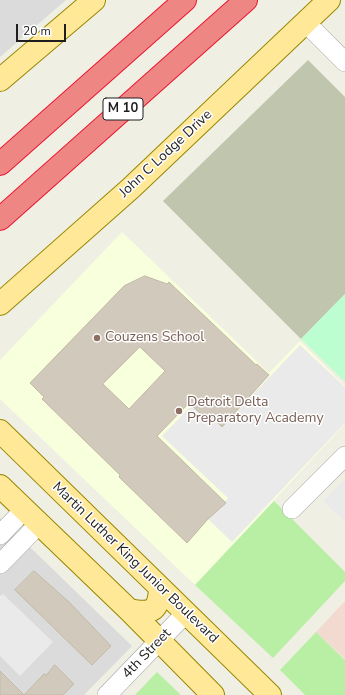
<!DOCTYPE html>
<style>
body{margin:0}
#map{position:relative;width:345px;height:695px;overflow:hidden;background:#f0efe3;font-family:"Nunito Sans",sans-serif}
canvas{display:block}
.scale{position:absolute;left:16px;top:24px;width:50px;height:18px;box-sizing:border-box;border:2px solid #1e1e1e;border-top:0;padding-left:5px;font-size:12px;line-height:14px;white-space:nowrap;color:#1e1e1e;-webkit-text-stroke:3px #fff;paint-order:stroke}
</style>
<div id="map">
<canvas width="345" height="695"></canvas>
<div class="scale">20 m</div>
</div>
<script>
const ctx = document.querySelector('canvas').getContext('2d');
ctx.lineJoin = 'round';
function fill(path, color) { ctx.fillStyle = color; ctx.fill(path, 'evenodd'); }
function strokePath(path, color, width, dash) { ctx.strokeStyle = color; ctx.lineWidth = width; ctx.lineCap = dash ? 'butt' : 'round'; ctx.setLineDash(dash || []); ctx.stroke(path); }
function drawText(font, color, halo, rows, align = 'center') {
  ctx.font = font + ' "Nunito Sans",sans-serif'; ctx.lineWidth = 3; ctx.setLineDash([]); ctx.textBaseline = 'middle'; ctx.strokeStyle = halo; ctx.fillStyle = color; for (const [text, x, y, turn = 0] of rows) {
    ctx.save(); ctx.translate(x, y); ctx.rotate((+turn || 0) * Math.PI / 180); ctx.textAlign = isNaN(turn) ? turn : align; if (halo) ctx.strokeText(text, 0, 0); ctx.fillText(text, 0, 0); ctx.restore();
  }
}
fill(new Path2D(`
 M0,0H66L0,57Z
 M0,518L132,646L84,695H0Z`), '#dcdbdb');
fill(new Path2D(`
 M345,601V659L316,632Z`), '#f2dad1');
fill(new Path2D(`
 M122,232L269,373L300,341L345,386V424L195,585L0,399V360Z`), '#f8ffdd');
fill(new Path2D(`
 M308,60L345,97V294L301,339L163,201Z`), '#c0c5ae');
fill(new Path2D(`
 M274,501L345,572V581L273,658L195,585Z
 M316,632L345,660V695H305L280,670Z
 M157,672L181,695H135Z`), '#b9efa4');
fill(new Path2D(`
 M345,294V382L301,339Z`), '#bcfed0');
fill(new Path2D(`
 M300,345L345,387V423L232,542L208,519L228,498L162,436L192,405L208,421L212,417L222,427Z
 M345,479V522L323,501Z
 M3,594L53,642L20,676L0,656V596Z`), '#eaeaea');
const building = new Path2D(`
 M145,276L167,284L169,282L256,365L257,364L269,375L222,427L212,417L209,421L189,403L157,436L226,503L208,519L187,543L119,477L120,475L42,399L44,397L30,383L124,286ZM140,347L165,371L129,409L103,384Z
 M34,571L69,602L111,646L92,665L15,590Z
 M55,665L74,684L63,695H0V671L24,695L44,674L46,675Z`);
fill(building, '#d0c9bc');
strokePath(building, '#c3b9a4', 1);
const minor = new Path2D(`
 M305,22L345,62
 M292,509L345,456
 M0,535L25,509
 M0,564L39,524
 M107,695L186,613`);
const major = new Path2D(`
 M0,80L94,0
 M0,304L131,188L329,0
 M0,431L270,695
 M0,486L129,610L213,695
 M129,610C151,614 159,612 160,588`);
const highway = new Path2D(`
 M0,164L185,0
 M0,219L246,0`);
strokePath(minor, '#a5a5a5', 20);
strokePath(major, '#988700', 24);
strokePath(highway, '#ea142f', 24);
strokePath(minor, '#fff', 19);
strokePath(major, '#ffe999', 22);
strokePath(highway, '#ee8784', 22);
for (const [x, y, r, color] of [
 [97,338,4,"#8d6e63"],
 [179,411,4,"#8d6e63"]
]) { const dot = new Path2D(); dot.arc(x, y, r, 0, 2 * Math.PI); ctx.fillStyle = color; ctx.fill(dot); strokePath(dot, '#fff', 1.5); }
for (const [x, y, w] of [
 [123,109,40]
]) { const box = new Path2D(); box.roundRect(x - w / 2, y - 11, w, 22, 3); ctx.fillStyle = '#fff'; ctx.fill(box); strokePath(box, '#1e1e1e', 1); }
drawText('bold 13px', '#1e1e1e', null, [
 ["M 10",123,109]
]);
drawText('14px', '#1e1e1e', '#fff', [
 ["John C Lodge Drive",166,154,-43],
 ["Martin Luther King Junior Boulevard",135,563,44],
 ["4th Street",147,654,-46]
]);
drawText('14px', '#785e54', '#fff', [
 ["Couzens School",105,338],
 ["Detroit Delta",187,403],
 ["Preparatory Academy",187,419]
], 'left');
</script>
